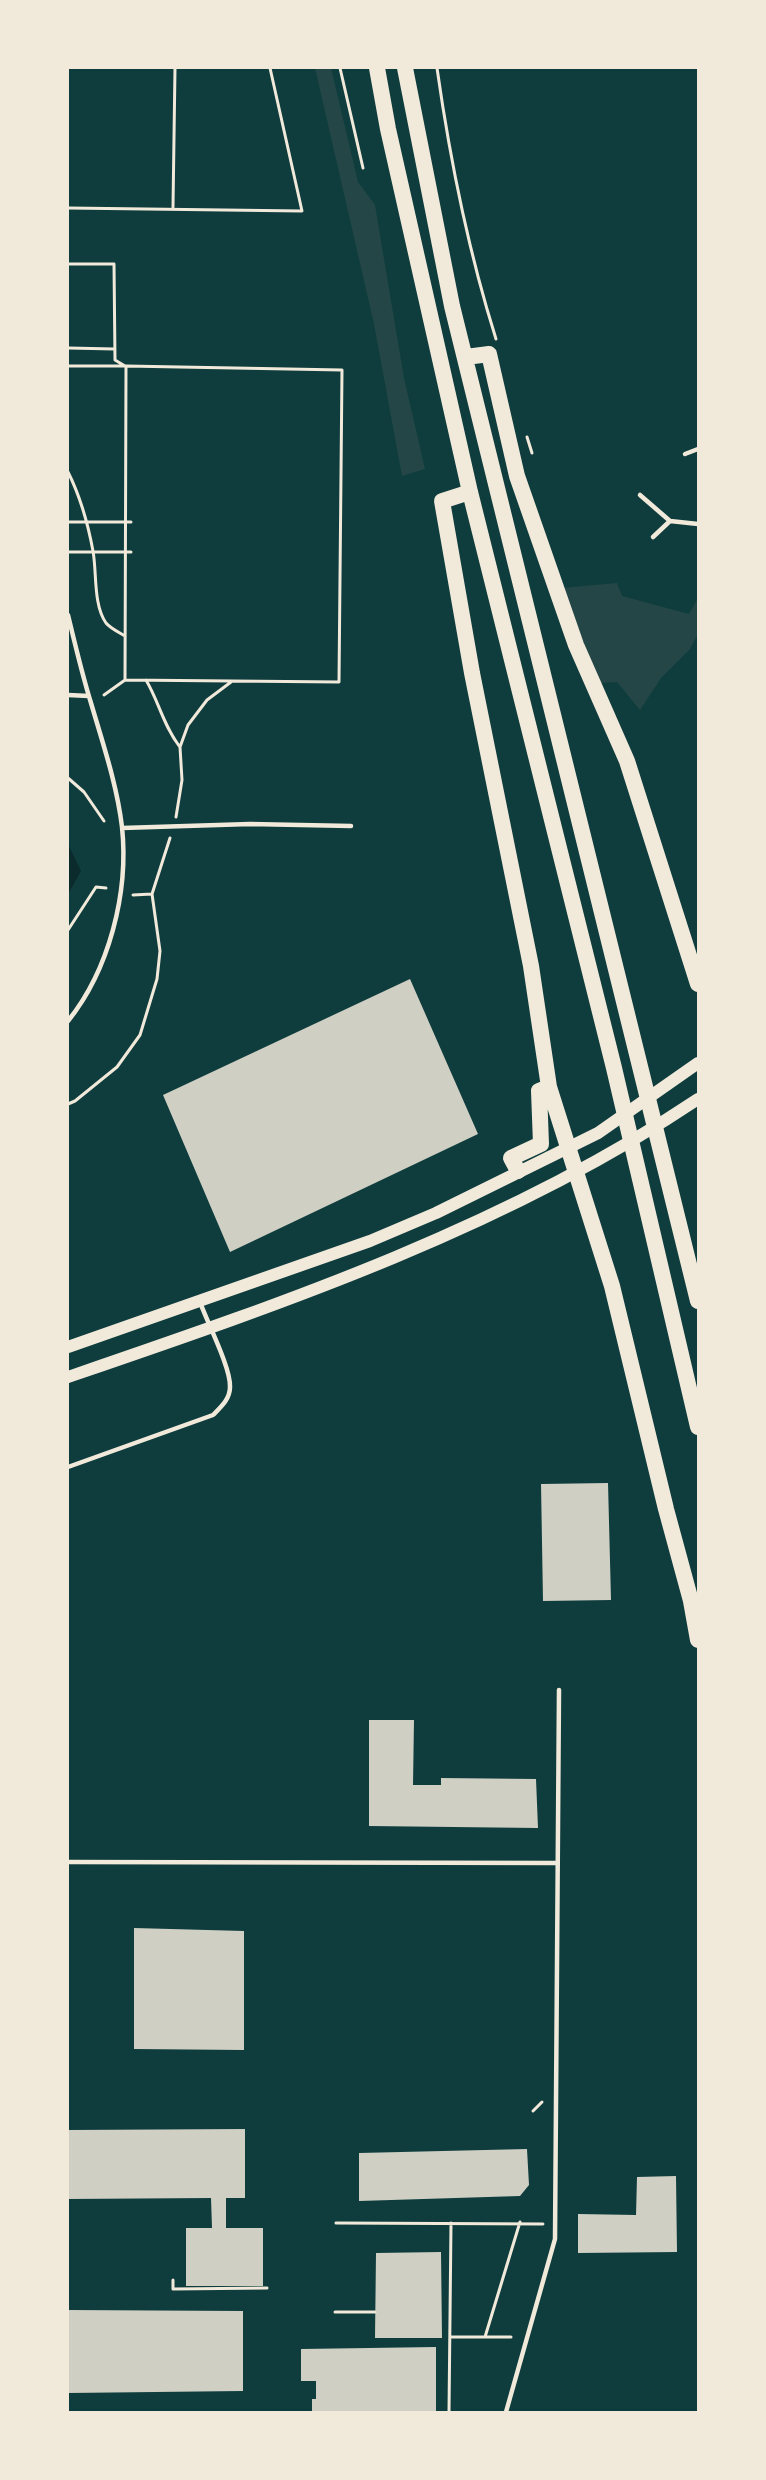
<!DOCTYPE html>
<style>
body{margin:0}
#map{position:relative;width:766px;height:2480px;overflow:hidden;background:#0f3d3e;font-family:Inter,sans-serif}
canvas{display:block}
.frame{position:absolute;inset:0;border:69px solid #f1e9da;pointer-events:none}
</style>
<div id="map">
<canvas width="766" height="2480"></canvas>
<div class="frame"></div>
</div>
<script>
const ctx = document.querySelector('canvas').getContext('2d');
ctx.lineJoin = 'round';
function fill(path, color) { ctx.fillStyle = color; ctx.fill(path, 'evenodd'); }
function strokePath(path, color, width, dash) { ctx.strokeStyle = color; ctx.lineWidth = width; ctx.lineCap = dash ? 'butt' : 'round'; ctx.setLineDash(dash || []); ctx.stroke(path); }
fill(new Path2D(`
 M315,68H331L358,182L375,205L404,378L425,469L402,476L374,324Z
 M617,583L622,596L689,614L698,598V634L690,649L661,678L640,710L617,682L600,683L562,588Z`), '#244646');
fill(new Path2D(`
 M68,844L81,871L68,894Z`), '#0a2a2b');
fill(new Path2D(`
 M410,979L478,1134L230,1252L163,1095Z
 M608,1483L611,1600L543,1601L541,1484Z
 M369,1720H414L413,1785H441V1778L536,1779L538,1828L369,1826Z
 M134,1928L244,1931V2050L134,2049Z
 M245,2129V2198H226V2228H263V2286H186V2228H212L211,2198L68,2199V2130Z
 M527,2149L529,2185L520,2196L359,2201V2153Z
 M676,2176L677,2252L578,2253V2214L636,2215L637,2177Z
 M441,2252L442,2338H375L376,2253Z
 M68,2310L243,2311V2391L68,2393Z
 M436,2347V2412H312V2399H316V2381H301V2349Z`), '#cfcfc3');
strokePath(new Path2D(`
 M340,68L363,168
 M437,68C450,160 468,250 496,339
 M173,207L175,68
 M68,208L302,211L270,68
 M68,264H114L115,360L125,366
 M68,348L115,349
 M68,366H124
 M527,437L532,453
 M68,472C80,496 88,524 93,551C97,573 93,604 106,623C110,628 120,633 125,636
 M68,522H131
 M68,552H131
 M146,680C159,702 164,727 180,747
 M104,695L125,680L126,366L342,370L339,682L125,680
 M68,778L84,792L104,821
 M176,817L182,780L180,747L188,725L207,700L231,682
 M133,895L152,894L170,838
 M68,930L96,887L106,888
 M68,1104L75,1101L117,1067L140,1035L157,979L160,951L152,894
 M533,2111L542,2102
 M336,2223L543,2224
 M173,2280V2289L267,2288
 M335,2312H375
 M451,2337H511
 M485,2337L520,2222
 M449,2412L451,2223`), '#f1e9da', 3);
strokePath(new Path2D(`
 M685,454L698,449
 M640,495L670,521
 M653,537L670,521L698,524
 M68,615C75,644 82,674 91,703C103,744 117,785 122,827C129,893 109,970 68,1021
 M68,695L89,696
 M122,828L250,824L351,826
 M68,1467L213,1415C221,1407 230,1399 230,1387C231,1368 207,1322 200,1302
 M68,1862L557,1863
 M506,2412L555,2239L559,1690`), '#f1e9da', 4.5);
strokePath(new Path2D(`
 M68,1347L370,1241L436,1213L598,1133L698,1063
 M68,1377C284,1303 507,1227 698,1099`), '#f1e9da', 12);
strokePath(new Path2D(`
 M377,68L388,129L470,492L614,1068L698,1427
 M405,68L452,306L698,1301
 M466,357L489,354L517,476L576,645L627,761L698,984
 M470,492L442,501L472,673L531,966L549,1087L612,1286L666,1509L691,1601L698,1640
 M518,1171L511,1158L541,1144L539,1091L549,1087`), '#f1e9da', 16);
</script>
